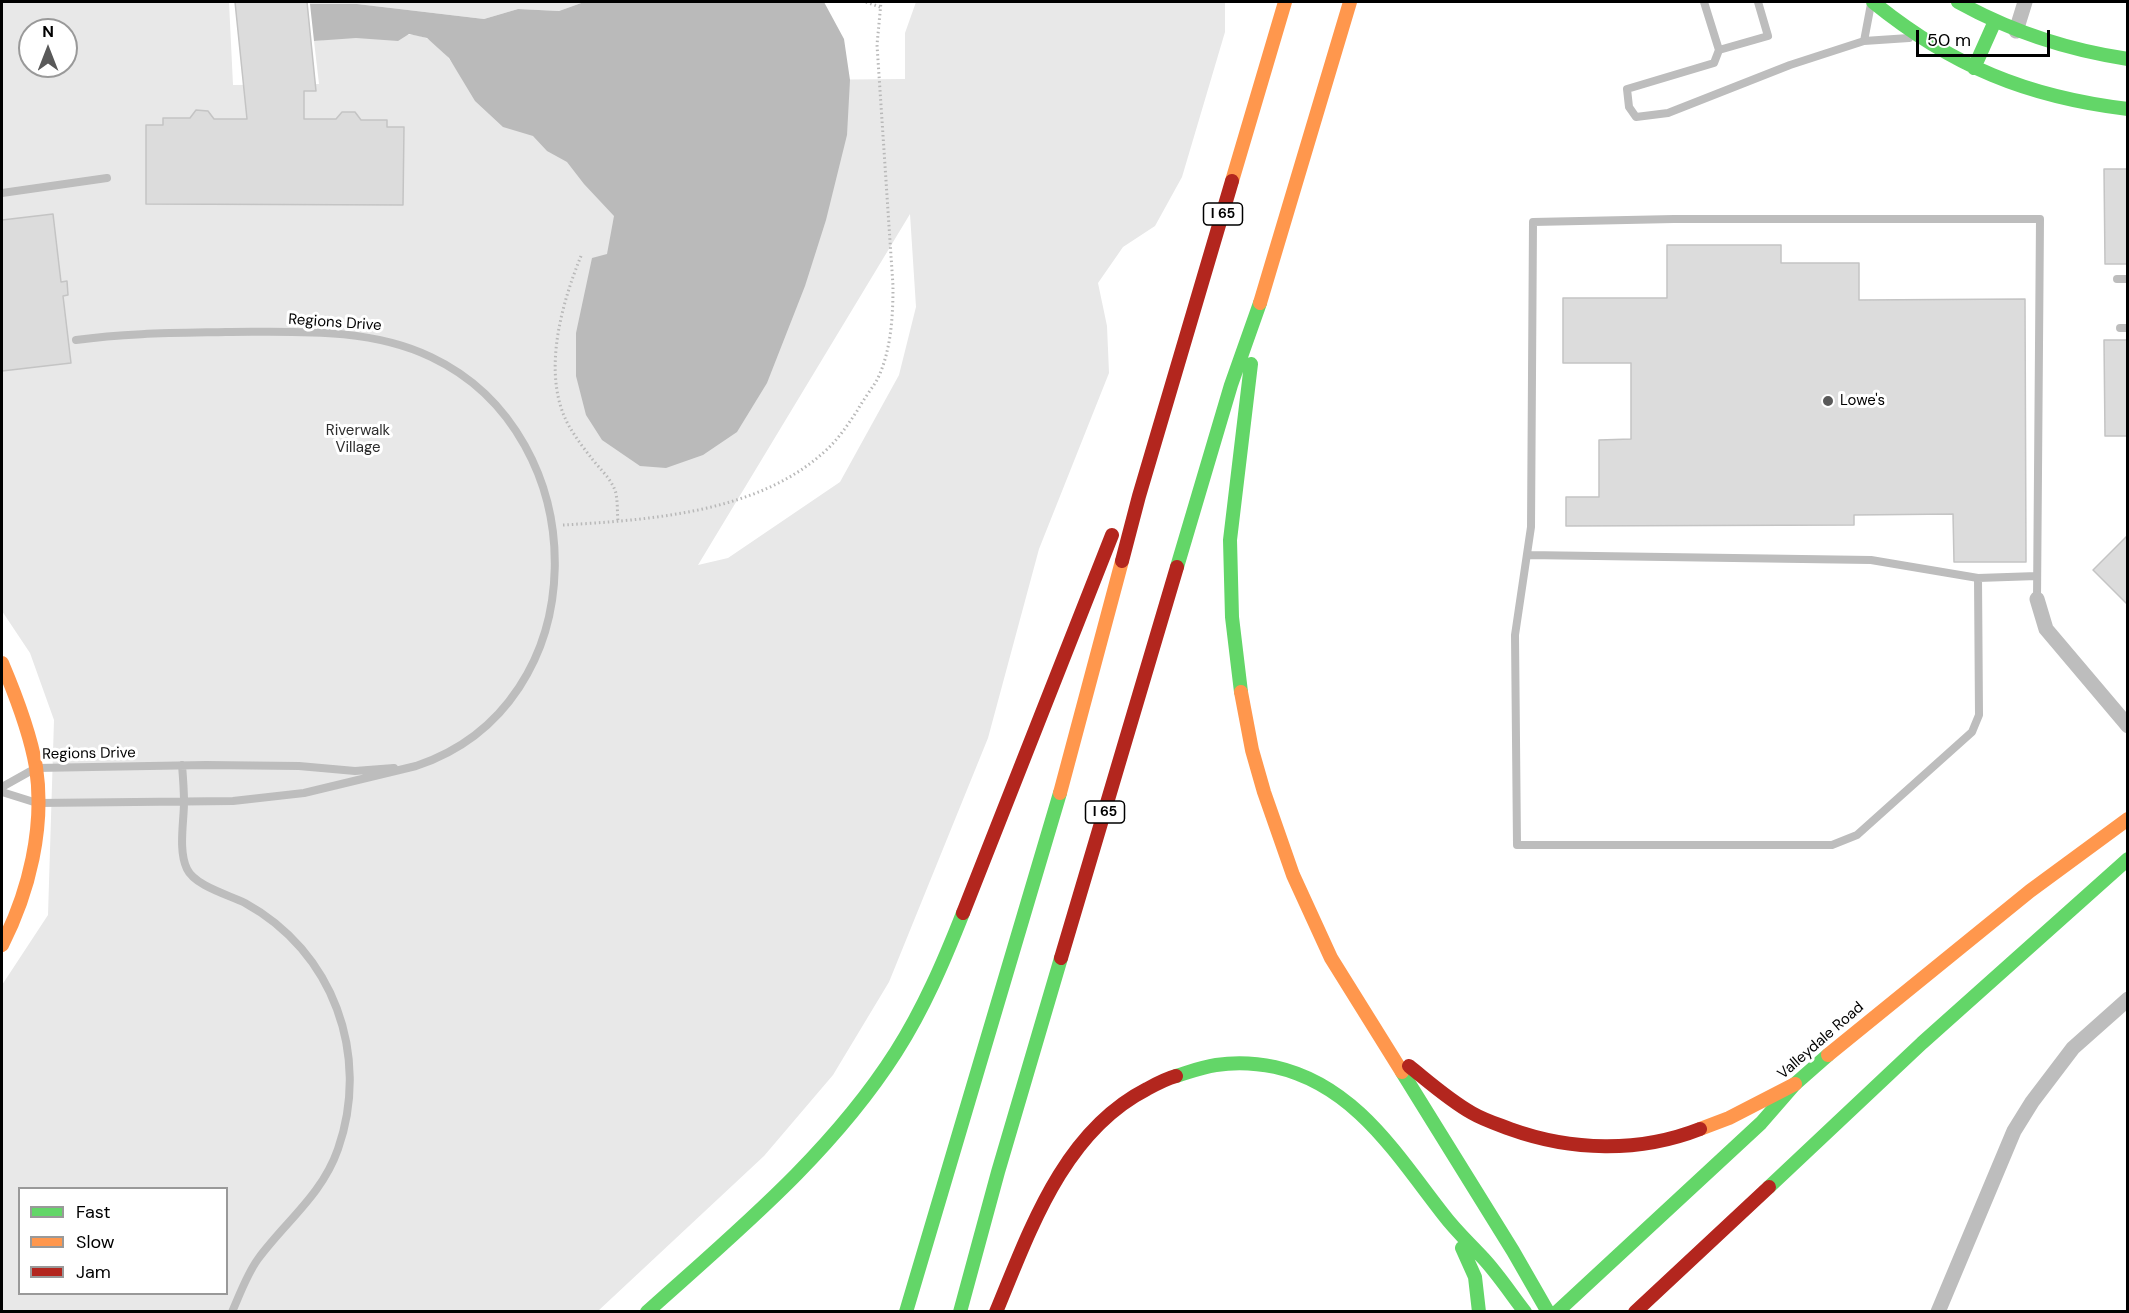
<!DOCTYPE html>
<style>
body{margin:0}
#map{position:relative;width:2129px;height:1313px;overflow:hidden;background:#fff;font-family:"DM Sans",sans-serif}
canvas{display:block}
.frame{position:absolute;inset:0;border:3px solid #000;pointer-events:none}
.legend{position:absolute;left:18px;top:1187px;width:210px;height:108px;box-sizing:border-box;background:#fff;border:2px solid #999;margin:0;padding:8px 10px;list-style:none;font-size:18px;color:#000}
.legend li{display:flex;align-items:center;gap:12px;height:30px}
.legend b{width:30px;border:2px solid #999}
.north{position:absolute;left:18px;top:18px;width:60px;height:60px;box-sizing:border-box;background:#fff;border:2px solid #999;border-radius:50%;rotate:0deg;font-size:16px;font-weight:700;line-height:24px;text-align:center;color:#000}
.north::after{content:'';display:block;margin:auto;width:21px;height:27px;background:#595959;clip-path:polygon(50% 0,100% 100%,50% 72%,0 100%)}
.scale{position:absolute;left:1916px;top:30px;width:134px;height:27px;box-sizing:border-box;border:3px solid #000;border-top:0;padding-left:8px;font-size:18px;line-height:21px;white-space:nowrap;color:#000;-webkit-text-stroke:4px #fff;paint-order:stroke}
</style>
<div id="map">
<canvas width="2129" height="1313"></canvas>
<div class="frame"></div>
<ul class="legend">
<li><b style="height:8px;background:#63d668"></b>Fast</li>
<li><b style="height:8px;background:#ff974d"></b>Slow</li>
<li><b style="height:8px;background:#b3261e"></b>Jam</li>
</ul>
<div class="north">N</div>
<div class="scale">50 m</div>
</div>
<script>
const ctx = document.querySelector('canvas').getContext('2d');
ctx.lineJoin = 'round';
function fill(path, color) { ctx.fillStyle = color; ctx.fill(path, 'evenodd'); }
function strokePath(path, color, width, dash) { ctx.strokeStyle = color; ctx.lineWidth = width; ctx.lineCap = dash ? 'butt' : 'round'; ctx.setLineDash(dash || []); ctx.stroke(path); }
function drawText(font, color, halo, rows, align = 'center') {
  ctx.font = font + ' "DM Sans",sans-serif'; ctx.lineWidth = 6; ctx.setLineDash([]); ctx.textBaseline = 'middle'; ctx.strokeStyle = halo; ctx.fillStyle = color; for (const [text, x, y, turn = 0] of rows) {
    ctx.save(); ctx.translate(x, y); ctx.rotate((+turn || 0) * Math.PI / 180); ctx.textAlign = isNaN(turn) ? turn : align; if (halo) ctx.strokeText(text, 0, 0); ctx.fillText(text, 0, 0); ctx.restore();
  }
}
fill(new Path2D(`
 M2,2H229L233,85L319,84L314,41C338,39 406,29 426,38C442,45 456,68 465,83L905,79V33L916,2H1225V32L1182,177L1155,226L1123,247L1098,283L1107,326L1109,373L1039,549L988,738L889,982L833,1075L764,1156L598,1311L2,1312V985L48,915L54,720L30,653L2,611ZM30,30H66V66H30ZM910,214L916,307L899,375L840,482L728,558L698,565ZM20,1188H226V1294H20Z
 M310,2H584L559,11L518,9L484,19L357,4H310Z`), '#e8e8e8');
fill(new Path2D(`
 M584,2H824L844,39L850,80L847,135L826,220L805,286L767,383L737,432L703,455L666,468L640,466L602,440L586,415L576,376V333L592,258L607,254L614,216L584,184L567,162L547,151L533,136L503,127L475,101L449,58L427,38L409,34L398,41L356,38L314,41L310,4H357L484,19L518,9L559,11Z`), '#bababa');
const building = new Path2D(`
 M235,2H307L316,91H304V119H336L342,112H355L361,120H387V127H404L403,205L146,204V125H163V118H190L196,110L208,111L214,119H247Z
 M2104,169H2127V264H2105Z
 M53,214L61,282L67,281L68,295L63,296L71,363L2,371V220Z
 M1667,245H1781V263H1859V300L2025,299L2026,562H1954L1953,514L1854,515V525L1566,526V497H1599V440L1631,439V363H1563V298H1667Z
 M2104,340H2127V436H2105Z
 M2127,536V604L2093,570Z`);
fill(building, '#dcdcdc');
strokePath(building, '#c4c4c4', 1.5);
strokePath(new Path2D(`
 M866,2L880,7
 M581,256C561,305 541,376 569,426C576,438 585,450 593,460C601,470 610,478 615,490C618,499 617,512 618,522
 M563,525C648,520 756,513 823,453C837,441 847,426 857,411C863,400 871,390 877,380C891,352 893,317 893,286L877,45L881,2`), '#b8b8b8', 3, [1.5, 3]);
strokePath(new Path2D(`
 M1704,2L1719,50L1714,63L1627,89L1629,107L1636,117L1668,113L1790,65L1864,41L1909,38
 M1864,41L1871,4
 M1719,50L1768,36L1758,2
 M2,193L107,178
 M2117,279H2128
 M2120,328H2128
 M1527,555L1871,560L1978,578
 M2037,599C2039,473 2040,346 2040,219H1674L1533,222L1531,527L1515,635L1517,845H1832L1857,835L1972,732L1979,715L1978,578L2037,576
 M182,765C183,777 184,789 184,802C184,822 178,850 187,869C195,886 229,895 245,903C333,951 371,1055 338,1149C322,1195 286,1221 258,1259C247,1274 240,1294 232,1312
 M2,787L36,768L206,765L299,766L355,771L394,768
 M2,792L37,803L233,801L304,793L416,766C599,705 598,436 431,357C369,327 294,332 226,332C175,333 126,333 76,340`), '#bdbdbd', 8);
strokePath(new Path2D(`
 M2016,31L2025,2
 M2037,599L2046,629L2128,726
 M1938,1312L2014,1131L2032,1102L2073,1048L2128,999`), '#bdbdbd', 15);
strokePath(new Path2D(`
 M1873,2C1952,66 2027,97 2128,109
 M1958,2C2012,32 2067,50 2128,59
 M1974,68L1995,21
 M1177,567L1231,385L1260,303
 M1241,692L1232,617L1230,540L1251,364
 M1402,1072L1513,1251L1548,1312
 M1176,1076C1189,1072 1202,1067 1216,1065C1235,1062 1256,1063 1275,1067C1355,1085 1396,1154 1443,1214C1455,1230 1469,1243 1483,1258C1498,1274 1511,1294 1525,1312
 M1769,1187L1922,1043L2128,859
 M1462,1248L1475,1277L1479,1312
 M647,1312C736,1232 831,1154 896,1052C924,1008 944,961 963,913
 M906,1312L1060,793
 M960,1312L998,1172L1061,958
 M1557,1312L1761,1123L1795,1084L1828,1055`), '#63d668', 14);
strokePath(new Path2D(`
 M1232,181L1285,2
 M1260,303L1350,2
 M2,663C16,696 30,732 36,767C45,827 29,892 2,945
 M1241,692L1252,750L1264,792L1293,875L1331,958L1402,1072
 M1060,793L1122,561
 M1828,1055L2030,891L2128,819
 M1700,1129L1729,1118L1795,1084`), '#ff974d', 14);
strokePath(new Path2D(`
 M1122,561L1139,496L1232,181
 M963,913L1112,535
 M1061,958L1177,567
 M1409,1066C1429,1082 1449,1100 1472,1113C1484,1120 1497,1124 1510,1129C1571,1151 1639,1153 1700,1129
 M996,1312C1030,1230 1063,1132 1147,1089C1156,1084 1165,1079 1176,1076
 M1635,1312L1769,1187`), '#b3261e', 14);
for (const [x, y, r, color] of [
 [1828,401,6,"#595959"]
]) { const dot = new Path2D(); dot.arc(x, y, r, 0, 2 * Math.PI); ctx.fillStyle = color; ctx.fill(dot); strokePath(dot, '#fff', 2); }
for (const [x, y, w] of [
 [1223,214,39],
 [1105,812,39]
]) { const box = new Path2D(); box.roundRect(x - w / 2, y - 11, w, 22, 4.5); ctx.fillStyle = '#fff'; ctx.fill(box); strokePath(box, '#000', 1.5); }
drawText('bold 14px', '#000', null, [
 ["I 65",1223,214],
 ["I 65",1105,812]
]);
drawText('15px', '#000', '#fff', [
 ["Regions Drive",335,323,4],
 ["Regions Drive",89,754,-1],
 ["Valleydale Road",1821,1041,-41]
]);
drawText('15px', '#000', '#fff', [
 ["Lowe's",1840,401]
], 'left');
drawText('15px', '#2d2d2d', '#fff', [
 ["Riverwalk",358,431],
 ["Village",358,448]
]);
</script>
